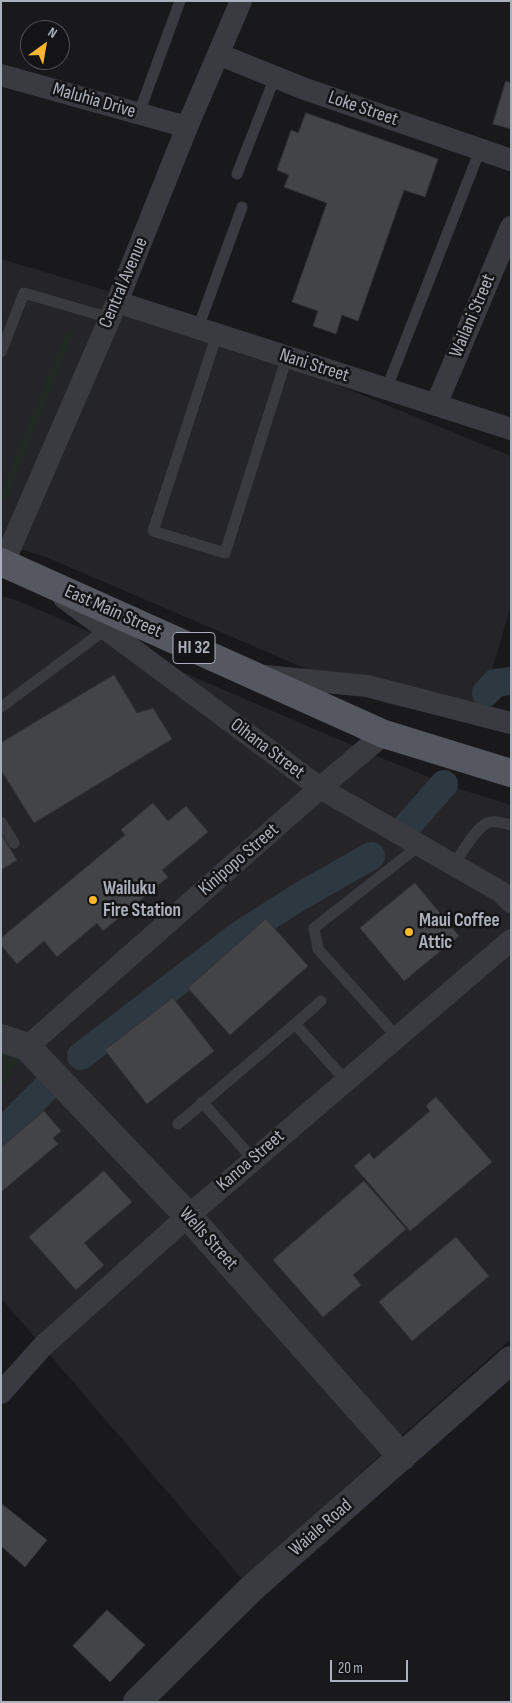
<!DOCTYPE html>
<style>
body{margin:0}
#map{position:relative;width:512px;height:1703px;overflow:hidden;background:#19191b;font-family:"Sofia Sans Condensed",sans-serif}
canvas{display:block}
.frame{position:absolute;inset:0;border:2px solid #abb0bc;pointer-events:none}
.north{position:absolute;left:20px;top:20px;width:50px;height:50px;box-sizing:border-box;background:#141416;border:1px solid #505258;border-radius:50%;rotate:32deg;font-size:14px;font-weight:700;line-height:20px;text-align:center;color:#abb0bc}
.north::after{content:'';display:block;margin:auto;width:18px;height:22px;background:#fdb730;clip-path:polygon(50% 0,100% 100%,50% 72%,0 100%)}
.scale{position:absolute;left:330px;top:1660px;width:78px;height:22px;box-sizing:border-box;border:2px solid #abb0bc;border-top:0;padding-left:6px;font-size:15px;line-height:18px;white-space:nowrap;color:#abb0bc;-webkit-text-stroke:4px #141416;paint-order:stroke}
</style>
<div id="map">
<canvas width="512" height="1703"></canvas>
<div class="frame"></div>
<div class="north">N</div>
<div class="scale">20 m</div>
</div>
<script>
const ctx = document.querySelector('canvas').getContext('2d');
ctx.lineJoin = 'round';
function fill(path, color) { ctx.fillStyle = color; ctx.fill(path, 'evenodd'); }
function strokePath(path, color, width, dash) { ctx.strokeStyle = color; ctx.lineWidth = width; ctx.lineCap = dash ? 'butt' : 'round'; ctx.setLineDash(dash || []); ctx.stroke(path); }
function drawText(font, color, halo, rows, align = 'center') {
  ctx.font = font + ' "Sofia Sans Condensed",sans-serif'; ctx.lineWidth = 5; ctx.setLineDash([]); ctx.textBaseline = 'middle'; ctx.strokeStyle = halo; ctx.fillStyle = color; for (const [text, x, y, turn = 0] of rows) {
    ctx.save(); ctx.translate(x, y); ctx.rotate((+turn || 0) * Math.PI / 180); ctx.textAlign = isNaN(turn) ? turn : align; if (halo) ctx.strokeText(text, 0, 0); ctx.fillText(text, 0, 0); ctx.restore();
  }
}
fill(new Path2D(`
 M1,259L108,291L511,456V605L477,721L388,704L46,557L1,543Z
 M1,596L21,602L372,754L453,787L511,805V1339L390,1446L243,1580L1,1298V1089L27,1047L1,1038Z`), '#252529');
fill(new Path2D(`
 M68,329L74,332L8,495L1,505V492Z
 M1,1038L27,1047L1,1089Z`), '#202a22');
strokePath(new Path2D(`
 M486,693L495,683L511,681
 M408,825L444,784
 M81,1056L238,936L299,897L371,856
 M1,1133L46,1088`), '#2e3841', 28);
const building = new Path2D(`
 M506,81L511,83V129L493,124Z
 M306,113L438,159L425,197L404,190L358,321L342,315L336,334L313,326L318,311L292,302L327,203L284,187L289,175L277,170L291,130L298,133Z
 M114,675L137,713L153,708L172,739L34,823L1,770V743Z
 M153,803L168,821L186,806L208,832L162,870L168,877L103,931L97,923L57,957L44,941L17,964L1,945V938L125,835L121,830Z
 M1,834L17,860L1,870Z
 M415,883L459,936L404,981L360,928Z
 M266,919L308,966L230,1035L188,988Z
 M173,998L214,1051L147,1104L105,1050Z
 M436,1097L492,1162L410,1231L354,1166L369,1153L374,1159L430,1111L426,1106Z
 M44,1111L61,1131L53,1138L58,1144L1,1192V1148Z
 M104,1171L132,1202L84,1243L104,1265L76,1290L29,1237Z
 M364,1181L406,1229L353,1275L361,1285L323,1317L273,1260Z
 M456,1237L489,1276L412,1341L379,1302Z
 M2,1504L47,1540L25,1567L1,1546Z
 M107,1610L145,1645L110,1682L73,1646Z`);
fill(building, '#434448');
strokePath(building, '#333338', 1);
strokePath(new Path2D(`
 M139,113L180,1
 M237,174L275,77
 M198,328L242,207
 M217,334L153,531L225,553L287,357
 M1,352L24,293L110,318
 M386,390L480,150
 M1,707L106,629
 M1,822L14,843
 M454,865C461,854 475,829 487,823C494,820 504,823 511,825
 M321,1001L295,1024L345,1080
 M397,1037L318,949L314,928L420,845
 M202,1102L253,1159
 M178,1124L295,1024`), '#3a3b41', 11);
strokePath(new Path2D(`
 M218,54L305,89L511,160
 M1,75L187,127
 M117,302L511,429
 M436,405L511,227
 M4,562L117,302L187,127L241,1
 M64,598L320,788L501,892L511,902
 M265,676L367,686L511,723
 M27,1047L320,788L384,734
 M1,1393L43,1346L188,1216L511,940`), '#3a3b41', 22);
strokePath(new Path2D(`
 M1,1038L27,1047L188,1216L402,1457
 M137,1702L251,1589L511,1360`), '#3a3b41', 28);
strokePath(new Path2D(`
 M1,562L384,734L511,773`), '#555860', 28);
for (const [x, y, r, color] of [
 [93,900,5,"#fdb730"],
 [409,932,5,"#fdb730"]
]) { const dot = new Path2D(); dot.arc(x, y, r, 0, 2 * Math.PI); ctx.fillStyle = color; ctx.fill(dot); strokePath(dot, '#141416', 2); }
for (const [x, y, w] of [
 [194,648,42]
]) { const box = new Path2D(); box.roundRect(x - w / 2, y - 15.5, w, 31, 4); ctx.fillStyle = '#141416'; ctx.fill(box); strokePath(box, '#abb0bc', 1); }
drawText('bold 18px', '#abb0bc', null, [
 ["HI 32",194,648]
]);
drawText('19px', '#abb0bc', '#141416', [
 ["Maluhia Drive",94,101,16],
 ["Loke Street",363,109,19],
 ["Central Avenue",124,283,-67],
 ["Wailani Street",473,316,-67],
 ["Nani Street",314,366,18],
 ["East Main Street",113,612,24],
 ["Oihana Street",267,749,37],
 ["Kinipopo Street",239,860,-41],
 ["Kanoa Street",251,1161,-41],
 ["Wells Street",208,1239,48],
 ["Waiale Road",321,1528,-41]
]);
drawText('bold 19px', '#abb0bc', '#141416', [
 ["Wailuku",103,889],
 ["Fire Station",103,911],
 ["Maui Coffee",419,921],
 ["Attic",419,943]
], 'left');
</script>
